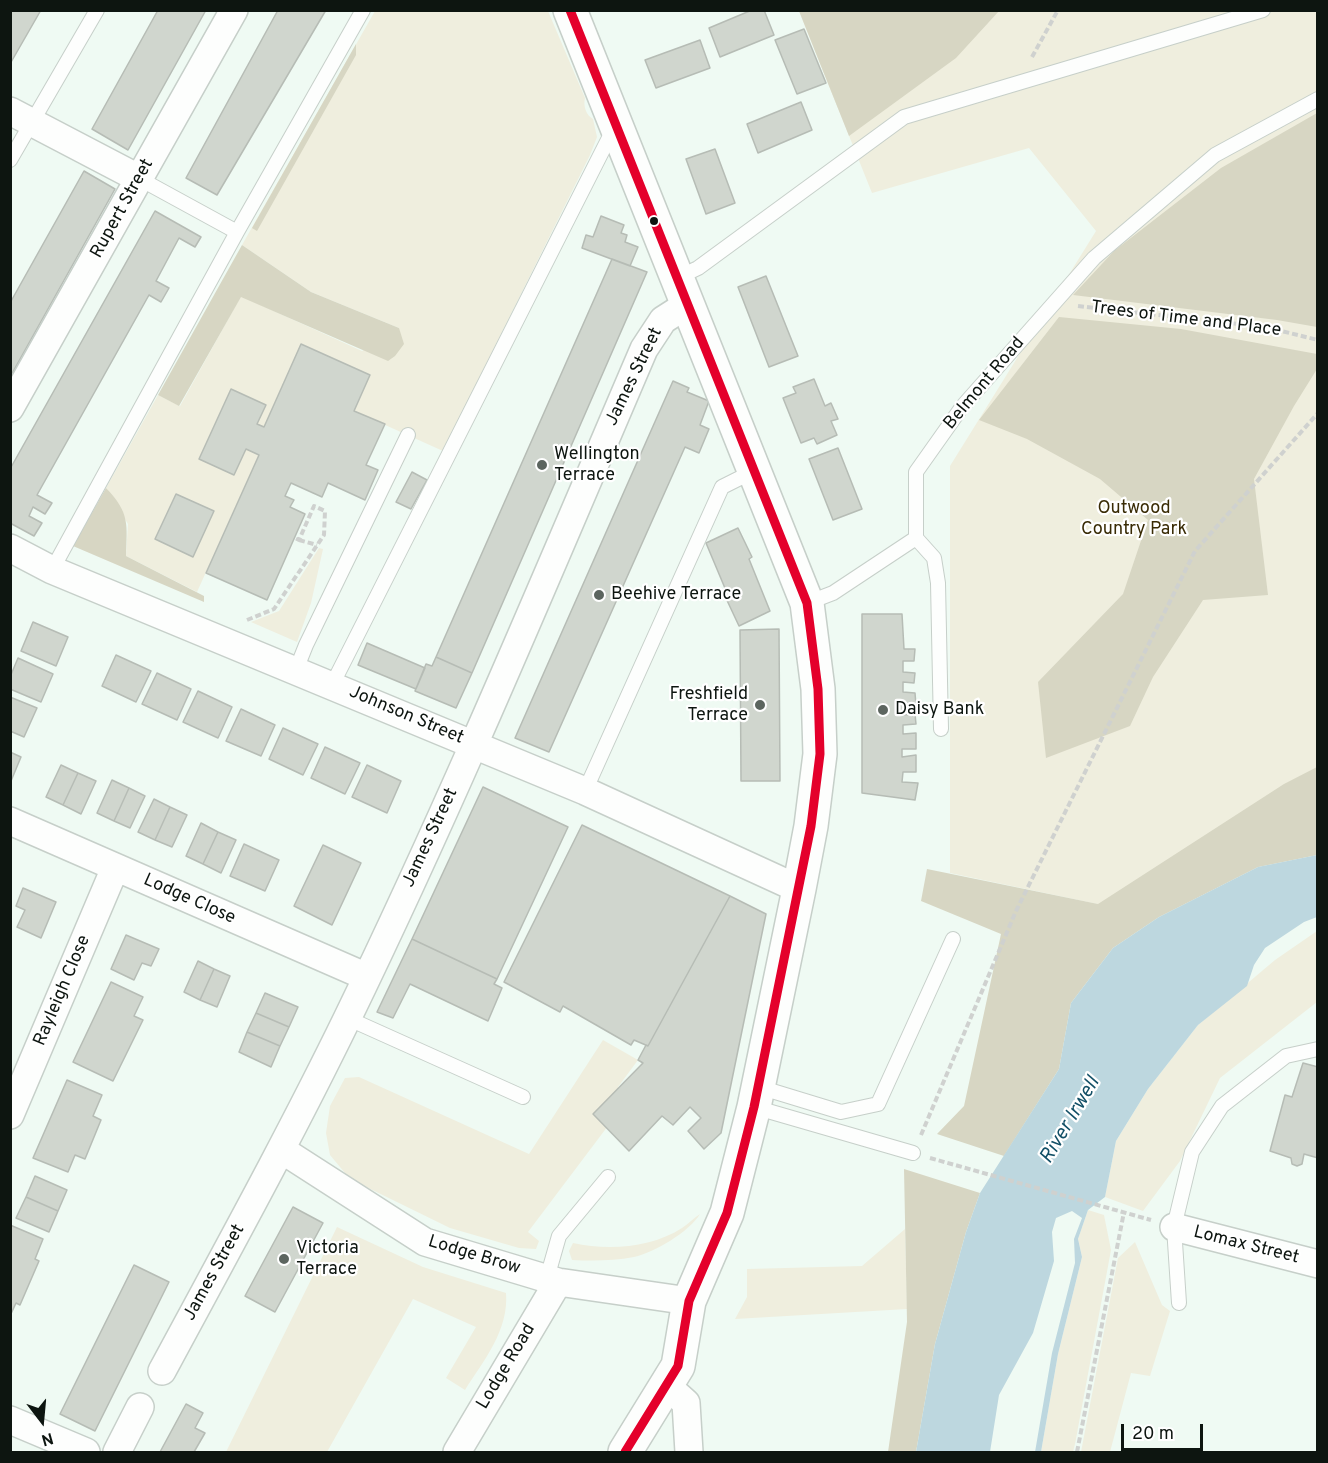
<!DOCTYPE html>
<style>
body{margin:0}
#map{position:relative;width:1328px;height:1463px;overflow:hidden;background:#effaf3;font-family:Overpass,sans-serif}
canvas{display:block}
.frame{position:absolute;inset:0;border:12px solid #0d1510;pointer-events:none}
.north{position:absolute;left:12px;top:1391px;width:60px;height:60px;-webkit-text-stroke:4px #fff;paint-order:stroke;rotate:164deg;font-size:16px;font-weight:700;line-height:24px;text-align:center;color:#0d1510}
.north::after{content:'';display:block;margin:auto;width:21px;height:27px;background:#0d1510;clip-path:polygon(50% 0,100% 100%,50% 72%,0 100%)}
.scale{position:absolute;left:1121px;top:1424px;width:82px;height:27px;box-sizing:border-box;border:3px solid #0d1510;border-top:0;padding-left:8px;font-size:18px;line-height:21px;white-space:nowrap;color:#0d1510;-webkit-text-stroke:4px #fff;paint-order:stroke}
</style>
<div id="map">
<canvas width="1328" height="1463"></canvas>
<div class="frame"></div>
<div class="north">N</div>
<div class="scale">20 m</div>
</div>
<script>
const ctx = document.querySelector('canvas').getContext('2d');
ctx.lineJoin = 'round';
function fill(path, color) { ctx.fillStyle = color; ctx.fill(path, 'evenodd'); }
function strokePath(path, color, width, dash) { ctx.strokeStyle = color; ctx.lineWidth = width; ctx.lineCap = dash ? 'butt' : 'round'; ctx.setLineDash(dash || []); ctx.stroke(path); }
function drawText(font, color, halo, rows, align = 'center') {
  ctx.font = font + ' Overpass,sans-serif'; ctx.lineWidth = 4.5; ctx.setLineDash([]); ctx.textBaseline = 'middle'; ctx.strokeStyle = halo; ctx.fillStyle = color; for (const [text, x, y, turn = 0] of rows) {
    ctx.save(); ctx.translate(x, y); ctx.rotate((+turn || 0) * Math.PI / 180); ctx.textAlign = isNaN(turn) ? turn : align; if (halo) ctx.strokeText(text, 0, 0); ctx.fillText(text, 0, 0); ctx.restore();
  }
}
fill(new Path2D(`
 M375,11H548L585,98C583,106 586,115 593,119L597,137L590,155L443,451L354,411L370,375L302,344L264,427L257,424L265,405L199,459L234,475L246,449L259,455L197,592L126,556L128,524L106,488L158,395L180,406L241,296L362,351L399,328L311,292L242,245ZM176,494L214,511L193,557L155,539Z
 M799,11H1317V855L1258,867L1159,917L950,873V466L1096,231L1029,148L872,193Z
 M319,548L323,549L311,603L297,642L251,622L279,611Z
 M1317,931V1002L1220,1078L1180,1161L1143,1211L1105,1197L1116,1141L1148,1089L1198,1025L1275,960Z
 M603,1040L638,1060L618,1087L629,1098L528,1232L539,1241L536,1249L519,1248L450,1228L350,1179L330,1155L326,1133L330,1106L345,1078L359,1077L529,1154Z
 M1088,1210L1104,1215L1111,1250L1075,1444L1073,1452H1041L1058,1354L1082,1257L1078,1239Z
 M700,1214C689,1232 655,1252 634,1257C613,1261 592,1261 572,1260L569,1251L573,1243C608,1251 651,1248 682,1228C688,1224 694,1218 700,1214Z
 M337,1227L423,1267L506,1293C509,1330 484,1360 465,1390L446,1378L476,1327L413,1299L327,1452H226Z
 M905,1229L907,1309L735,1319L747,1297V1269L862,1266Z
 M1135,1242L1162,1305L1170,1311L1150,1376L1131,1373L1110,1452H1081L1118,1258Z`), '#efeede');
fill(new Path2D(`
 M799,11H999L956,58L849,136Z
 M356,44V55L257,231L252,228Z
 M1317,113V327L1277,320L1073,295L1114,251L1221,168Z
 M242,245L311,292L399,328L404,344L395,356L388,361L241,297L179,406L158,395Z
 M1059,317L1181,329L1317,354V369L1294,406L1254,479L1268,595L1203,600L1153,677L1130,726L1046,758L1038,682L1123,594L1148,520L1100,479L1027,439L979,420Z
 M106,488C130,513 127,524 126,556L204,596V602L73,546Z
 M1317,767V855L1258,867L1159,917L1113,948L1071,1003L1059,1069L1004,1156L937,1134L964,1106L1001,934L921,901L927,869L1098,904L1284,784Z
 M904,1169L980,1193L966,1232L935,1344L916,1452H888L907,1322Z`), '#d7d6c3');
fill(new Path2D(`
 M1317,855V917L1304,922L1265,948L1254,965L1247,986L1198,1025L1148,1089L1116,1141L1105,1197L1088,1210L1078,1239L1082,1257L1058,1354L1041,1452H1035L1052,1353L1075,1263L1074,1239L1082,1218L1072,1211L1056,1218L1052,1232L1054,1261L1033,1333L999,1395L990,1452H916L935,1344L966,1232L980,1193L1059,1069L1071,1003L1113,948L1159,917L1258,867Z`), '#bdd7df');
const building = new Path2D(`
 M10,10H41L10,64Z
 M158,10H206L128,150L92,129Z
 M278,10H326L217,195L186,178Z
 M752,10H764L774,35L720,57L709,28Z
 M804,29L826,83L797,94L775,40Z
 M700,40L710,68L656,88L645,60Z
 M801,102L812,130L758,153L747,124Z
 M715,149L735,203L706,214L686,159Z
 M84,171L115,189L10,377V303Z
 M155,211L201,237L195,247L179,238L156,281L169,288L161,302L149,295L37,495L52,503L45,514L33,507L29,516L42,523L34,536L10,523V469Z
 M601,216L624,225L621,233L627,235L625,242L638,247L630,266L582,248L586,235L593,237Z
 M612,259L647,272L472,673L436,657Z
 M766,276L798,356L769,367L738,287Z
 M301,344L370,375L354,411L385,424L366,465L378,470L365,500L328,483L322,497L291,483L285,496L294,500L290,507L305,514L267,600L206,573L259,455L246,449L234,475L199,459L231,389L266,405L257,424L264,427Z
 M814,379L825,406L831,403L838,419L831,421L837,435L817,444L814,438L801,443L783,398L796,393L793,387Z
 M673,381L689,388L687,392L709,401L700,425L709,429L699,453L685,447L549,752L515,738Z
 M838,448L862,509L833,520L809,459Z
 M412,472L427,480L411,509L396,502Z
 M176,494L214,511L193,557L155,539Z
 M738,528L752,557L749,559L770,611L739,626L724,594L727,593L706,543Z
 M862,614H902L904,649H915L914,661H903V672L915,673L914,683L903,682V692L915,693L916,705H904L903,715L915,714L916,724L903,725V734L916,733V749H902V757L916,755V772H903L902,782L918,783L915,800L862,793Z
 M33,622L68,637L56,666L21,651Z
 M779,629L780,781H741L740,630Z
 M367,643L425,668L416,689L358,665Z
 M116,655L151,671L136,702L102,686Z
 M436,657L472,673L456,708L415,691L426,664L432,666Z
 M18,658L53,674L41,702L10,689V677Z
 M157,673L191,689L177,720L142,704Z
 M198,691L232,707L218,738L183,722Z
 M10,697L37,708L24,737L10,731Z
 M241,709L275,725L261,756L226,741Z
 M283,728L318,744L303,775L269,759Z
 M325,747L360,763L345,794L311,778Z
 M10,752L21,757L11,781L10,780Z
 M61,765L78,773L63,805L46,797Z
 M367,765L401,781L387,813L352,797Z
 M78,773L96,781L81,814L63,805Z
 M112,780L129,788L114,821L97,813Z
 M483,787L568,827L497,979L412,939Z
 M129,788L145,796L130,828L114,821Z
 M154,799L170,807L155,840L138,832Z
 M170,807L187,815L172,847L155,840Z
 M201,823L218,832L203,864L186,856Z
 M582,825L730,896L648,1046L634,1040L631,1045L563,1006L560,1012L504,982Z
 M218,832L236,840L221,873L203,864Z
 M244,844L279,860L265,891L230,876Z
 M323,845L361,863L332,925L294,906Z
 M23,888L56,902L41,938L17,927L25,910L16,906Z
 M730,896L766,914L721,1133L704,1149L688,1131L701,1118L690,1107L673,1125L662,1116L629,1151L593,1114L643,1063L638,1060L646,1045L648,1046Z
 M126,935L159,949L151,966L142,963L134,980L111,969Z
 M412,939L497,979L494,984L502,988L488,1021L410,984L393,1018L377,1012Z
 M198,961L214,969L200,1000L184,992Z
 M214,969L230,976L217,1007L200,1000Z
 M111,982L143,997L134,1016L143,1020L113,1081L73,1062Z
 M265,993L298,1007L289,1027L256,1013Z
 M256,1013L289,1027L280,1046L247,1032Z
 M247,1032L280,1046L271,1067L239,1052Z
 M1303,1063L1318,1067V1158L1304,1154L1302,1164L1297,1166L1292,1164L1291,1158L1270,1151L1285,1095L1292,1097Z
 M67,1080L102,1095L93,1116L101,1120L85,1159L75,1155L68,1172L33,1158Z
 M35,1176L67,1190L58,1211L26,1197Z
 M26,1197L58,1211L49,1232L16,1218Z
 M293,1207L323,1223L275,1312L245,1296Z
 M10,1225L43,1239L35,1259L39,1261L20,1305L16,1303L10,1316Z
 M134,1265L169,1282L95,1431L60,1414Z
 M186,1404L203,1413L195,1428L205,1433L194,1452H160Z`);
fill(building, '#d0d6ce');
strokePath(building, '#b6bcb5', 1.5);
const lane = new Path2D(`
 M10,160L97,10
 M140,179L237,232
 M677,278L698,268L904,117L1263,10
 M916,538L934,558L938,583L941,729
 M52,570L237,232L363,10
 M807,603L833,593L916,538V472L962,407L1094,258L1215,155L1318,99
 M296,670L306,645L408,435
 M332,685L613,130
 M585,791L722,487L754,471
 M347,1018L523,1097
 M759,1087L841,1112L878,1104L953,939
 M754,1107L913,1153
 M547,1278L559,1236L608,1177
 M1179,1303L1174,1227L1192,1152L1222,1106L1286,1056L1318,1049`);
const street = new Path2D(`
 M10,111L140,179
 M10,408L234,10
 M10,548L52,570L585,791L799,889
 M10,821L367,977
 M10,1115L115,868
 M282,1150L425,1242L558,1282L689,1301
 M1174,1227L1318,1264
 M162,1371C225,1254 289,1138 347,1019C454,799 548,573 644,349L663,320L688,304
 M666,1385L686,1403L689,1452
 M10,1420L86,1452
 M117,1452L140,1407
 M457,1452L558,1282`);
const secondary = new Path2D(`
 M570,10L807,603L818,689L820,754L811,826L799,889L754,1107L727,1213L689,1301L678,1366L625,1452`);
strokePath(lane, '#c6cfc9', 16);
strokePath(street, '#c6cfc9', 30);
strokePath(secondary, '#c6cfc9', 36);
strokePath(new Path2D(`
 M1032,57L1058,10
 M1078,306L1265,327L1318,340
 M299,540L317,545
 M247,620L274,609L324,535L325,511L314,506L299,540L295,538
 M921,1135L1016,911L1195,551L1318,413
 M930,1158L1151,1220
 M1077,1452L1124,1212`), '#cfd1cf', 4, [6, 3]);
strokePath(lane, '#fdfefd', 14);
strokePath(street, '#fdfefd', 27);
strokePath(secondary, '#fdfefd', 33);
strokePath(new Path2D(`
 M570,10L807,603L818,689L820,754L811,826L754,1107L727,1213L689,1301L678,1366L625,1452`), '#e4002b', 9);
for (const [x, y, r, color] of [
 [654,221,5,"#0d1510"],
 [542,465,6,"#5c655f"],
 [599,595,6,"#5c655f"],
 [760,705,6,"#5c655f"],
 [883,710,6,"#5c655f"],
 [284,1259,6,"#5c655f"]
]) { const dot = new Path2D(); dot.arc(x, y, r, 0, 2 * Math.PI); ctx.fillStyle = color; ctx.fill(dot); strokePath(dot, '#fff', 2); }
drawText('18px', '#0d1510', '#fff', [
 ["Rupert Street",123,209,-61],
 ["Trees of Time and Place",1186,320,7],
 ["James Street",635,377,-64],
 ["Belmont Road",985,384,-50],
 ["Johnson Street",406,716,23],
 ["James Street",431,838,-65],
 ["Lodge Close",189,900,24],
 ["Rayleigh Close",63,991,-67],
 ["Lomax Street",1246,1246,14],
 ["Lodge Brow",474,1256,17],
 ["James Street",215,1273,-61],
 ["Lodge Road",507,1367,-59]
]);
drawText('18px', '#0d1510', '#fff', [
 ["Wellington",554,455],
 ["Terrace",554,476],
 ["Beehive Terrace",611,595],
 ["Freshfield",748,695,"right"],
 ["Terrace",748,716,"right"],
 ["Daisy Bank",895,710],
 ["Victoria",296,1249],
 ["Terrace",296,1270]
], 'left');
drawText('18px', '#392b05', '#fff', [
 ["Outwood",1134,509],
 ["Country Park",1134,530]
]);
drawText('italic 20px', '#135067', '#fff', [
 ["River Irwell",1071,1121,-59]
]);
</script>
